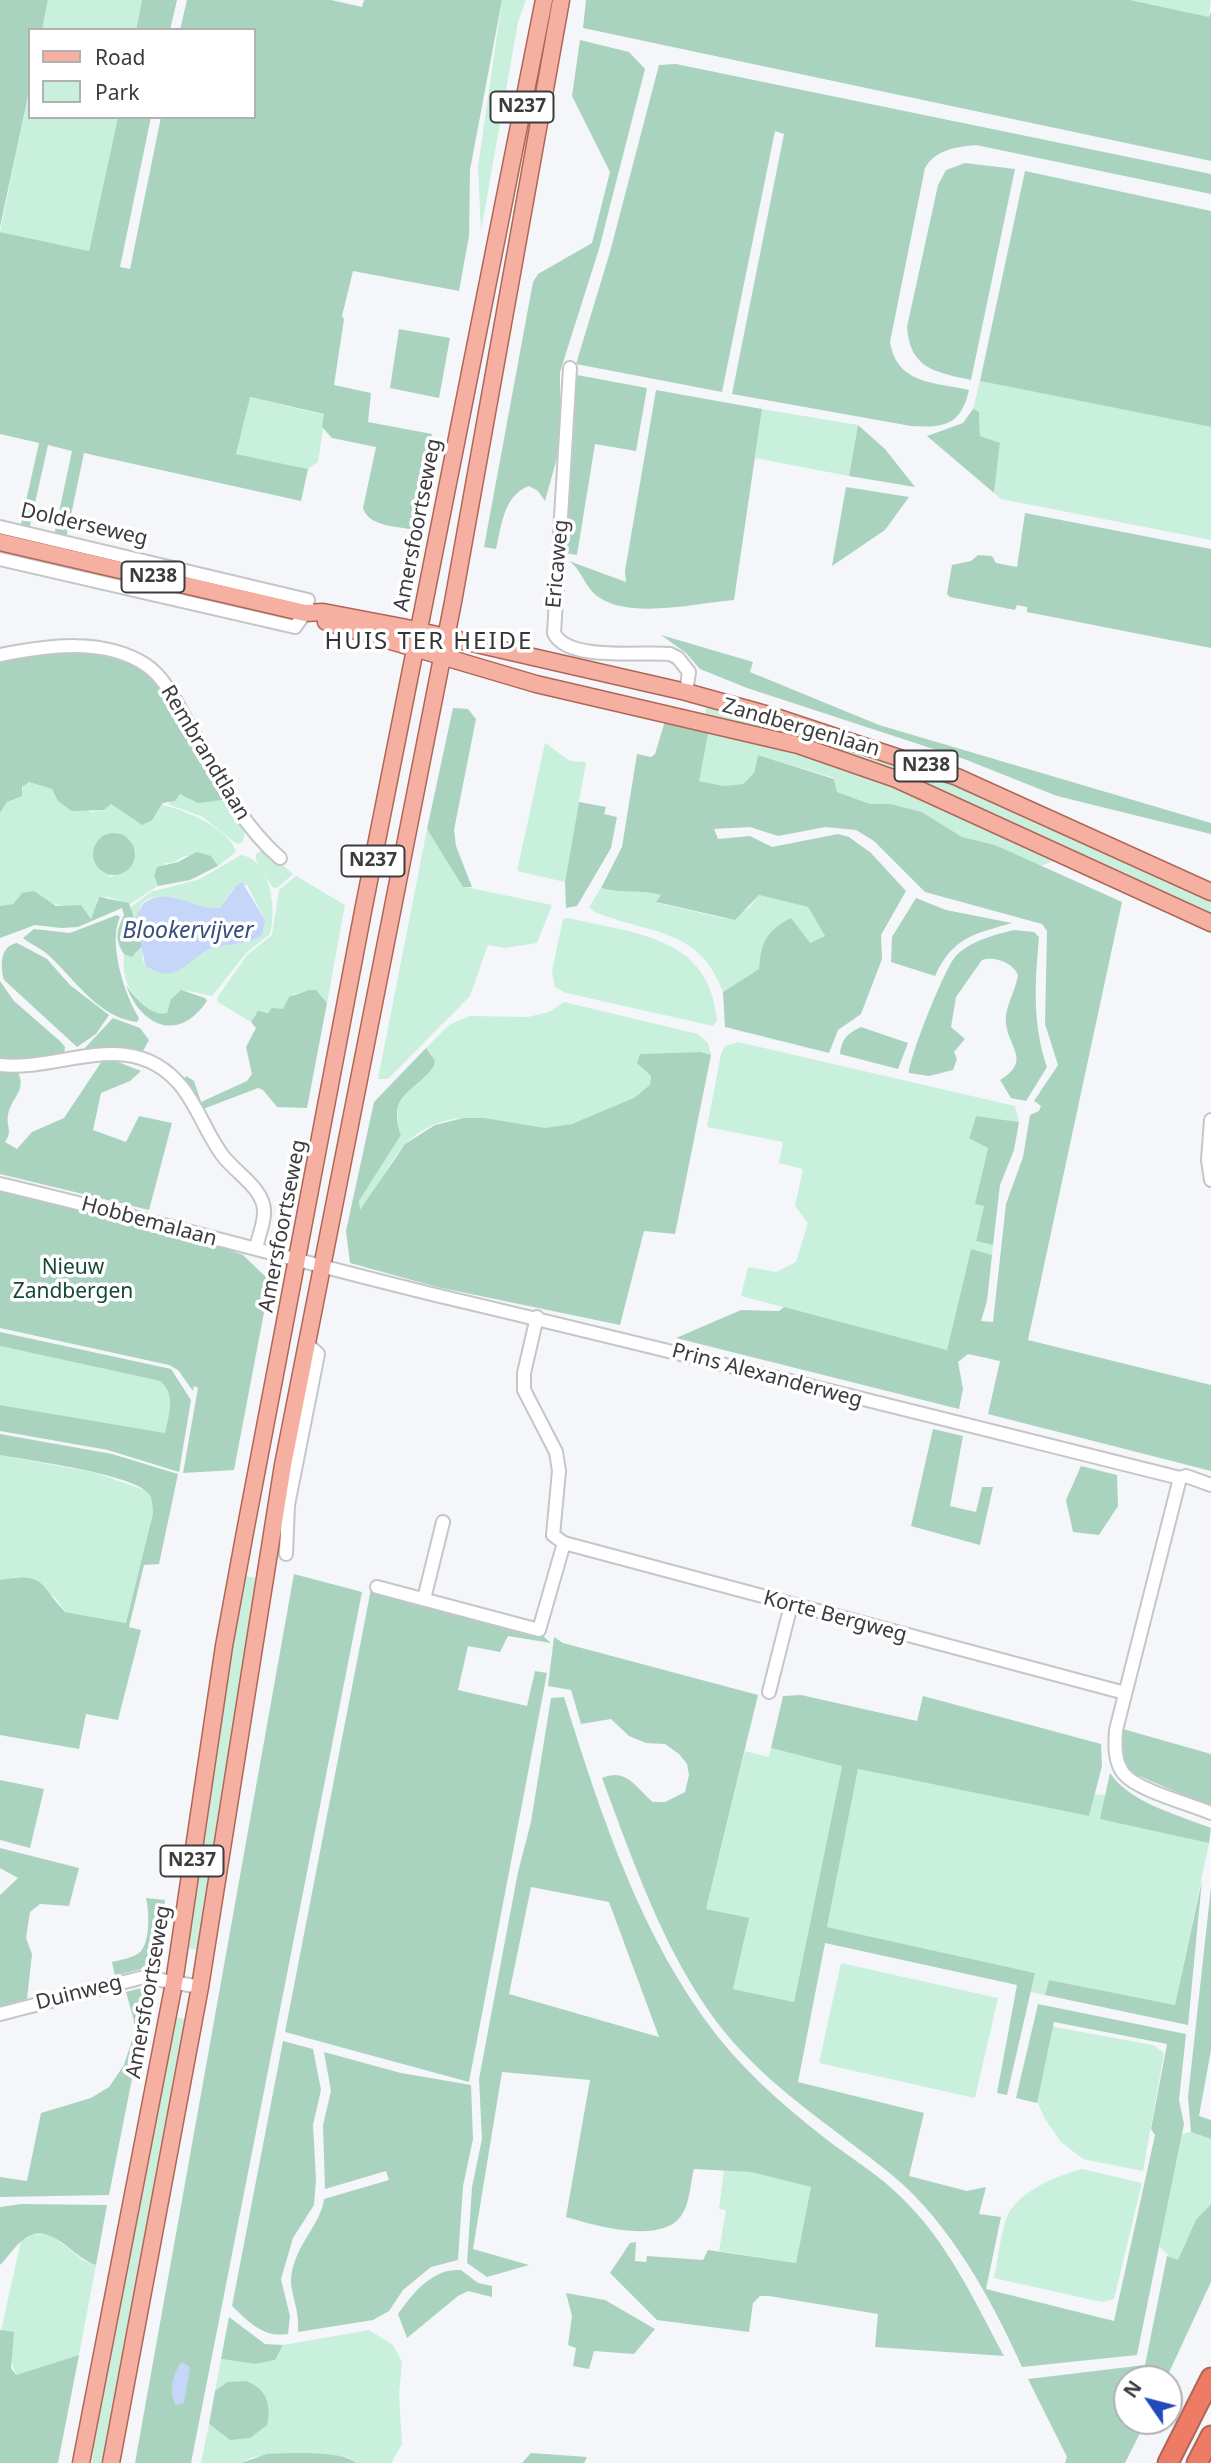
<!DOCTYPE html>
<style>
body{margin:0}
#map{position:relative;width:1211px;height:2463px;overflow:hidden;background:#f4f6f9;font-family:"Noto Sans",sans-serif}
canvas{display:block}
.legend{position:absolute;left:28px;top:28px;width:228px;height:91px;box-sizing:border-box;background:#fff;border:2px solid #b1b1b2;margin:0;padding:9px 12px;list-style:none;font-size:21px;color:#3c3c3e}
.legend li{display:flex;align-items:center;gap:14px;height:35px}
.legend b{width:35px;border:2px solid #b1b1b2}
.north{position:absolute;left:1113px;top:2365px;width:70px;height:70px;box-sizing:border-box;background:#fff;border:2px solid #b1b1b2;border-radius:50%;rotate:305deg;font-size:19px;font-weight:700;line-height:28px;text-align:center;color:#3c3c3e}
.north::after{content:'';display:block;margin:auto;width:24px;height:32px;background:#224bb9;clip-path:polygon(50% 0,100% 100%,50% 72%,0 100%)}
</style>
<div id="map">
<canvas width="1211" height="2463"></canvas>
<ul class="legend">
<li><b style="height:9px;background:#f5b0a2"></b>Road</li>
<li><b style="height:19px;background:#c8f0dc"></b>Park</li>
</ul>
<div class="north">N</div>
</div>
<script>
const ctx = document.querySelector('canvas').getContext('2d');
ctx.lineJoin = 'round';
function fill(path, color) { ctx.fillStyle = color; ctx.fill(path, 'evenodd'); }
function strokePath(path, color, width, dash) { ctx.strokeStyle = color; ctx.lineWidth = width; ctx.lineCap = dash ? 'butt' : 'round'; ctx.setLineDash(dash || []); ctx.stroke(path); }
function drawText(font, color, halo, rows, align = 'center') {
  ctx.font = font + ' "Noto Sans",sans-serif'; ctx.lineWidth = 7; ctx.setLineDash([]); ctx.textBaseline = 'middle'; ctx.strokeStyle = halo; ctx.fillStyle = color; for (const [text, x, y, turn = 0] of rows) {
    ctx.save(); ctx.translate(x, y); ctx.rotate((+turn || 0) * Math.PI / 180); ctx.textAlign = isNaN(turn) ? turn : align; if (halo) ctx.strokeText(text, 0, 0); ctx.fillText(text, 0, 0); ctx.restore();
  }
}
fill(new Path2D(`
 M48,0H142L136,30H42Z
 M502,0H526L518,22L481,231L478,167Z
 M1130,0H1211L1209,17Z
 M30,87V117H118L89,251L0,232Z
 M980,381L1211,427V540L1001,499L994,493L1000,444L980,436V420L973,409Z
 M249,397L325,415L318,462L308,469L236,454Z
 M762,409L858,425L849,476L755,458Z
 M707,704C844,748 981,790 1112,850C1146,865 1178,884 1211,901V914L1086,858L705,716Z
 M709,729L849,770L922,797L1059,859L1040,866L995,845L962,837L922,812L891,804H870L837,792L834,778L758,755L754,773L743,784L724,786L698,781Z
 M545,743L570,761L586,762L565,882L517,871Z
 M29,782L52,789L91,812L104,810L111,804L136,821L158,812L162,805C183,809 231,829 236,852L218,866C213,861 195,855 186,856C178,858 176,864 166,863L154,878L158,886L130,904L108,897L97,899L95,914L91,919L79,905C59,909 42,899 20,895L13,904L0,906V813L7,802L22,792L24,783ZM115,832L130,839L136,853L123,873L109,877Z
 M181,794L214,801L224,796L246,828L242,843L237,844L203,817L168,804Z
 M427,829L465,887L552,905L537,943L505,948L488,945L470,996L388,1079H378Z
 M263,849L293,874L277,888L272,887L256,860V854Z
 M241,855C271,860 277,910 270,934L247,952L212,996C186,991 174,982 167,1014H156C131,995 122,986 124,954H136L143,942L130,908L151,892L200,879ZM247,885L265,920L262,936C243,947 226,942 209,950C185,961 172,984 145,965C140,956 144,948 142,938C124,868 186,910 220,908L233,889Z
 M296,876L345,905L327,1003L312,990L294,994L283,1009L255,1014L251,1022L218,1002L217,998L247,955L272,935L279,890Z
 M601,888C621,894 641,889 661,895L657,903L727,919L749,908L759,895L808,907L825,936L810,944L791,919C766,931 761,942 759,969L723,992C698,925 647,935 593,911L589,907Z
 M568,918C636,934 710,936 717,1021L713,1026L566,993L555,987L552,971L563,919Z
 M564,1002L698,1034L708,1043L711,1055L701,1052L640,1054L637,1062L651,1076L650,1085C632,1105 574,1127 547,1128C497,1128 461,1100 412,1138C394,1151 376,1190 363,1210L358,1209L359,1201L401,1135C389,1091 413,1096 434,1066L432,1055L426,1048L449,1025L470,1016L528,1017L549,1012Z
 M738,1042L1015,1106L1019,1122L976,1116L969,1137L988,1147L976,1203L984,1206L976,1241L993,1245L992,1255L971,1250L947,1350L741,1296L748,1267L776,1272L796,1262L808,1223L795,1206L803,1169L779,1163L783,1142L707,1127L721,1054L725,1046Z
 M0,1346L160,1381C176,1396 169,1414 165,1433L0,1405Z
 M0,1455L96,1473L147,1491L152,1501L153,1513L126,1623L65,1612L55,1597L16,1577L0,1580Z
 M243,1576L257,1578L201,1950L186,1948L212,1762Z
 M771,1748L842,1765L794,2002L733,1989L748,1919L706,1909L745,1751L769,1757Z
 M858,1769L1089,1816L1094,1794L1106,1795L1101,1817L1209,1843L1175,2005L1049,1980L1045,1995L1030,1992L1035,1973L827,1927Z
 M841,1963L998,1998L975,2098L819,2063Z
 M174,2017L185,2019L168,2130L105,2463H92L99,2400Z
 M1044,2025L1153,2045L1164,2053L1143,2171L1083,2159L1061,2142L1045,2119L1034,2095Z
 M1191,2132L1211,2139V2204C1194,2221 1192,2242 1178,2260H1173L1159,2246L1182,2134Z
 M1082,2169L1142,2183L1114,2299L1102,2302L994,2278C998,2259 1000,2238 1006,2219C1016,2192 1056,2176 1082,2169Z
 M724,2170L751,2172L811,2187L796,2263L719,2251L726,2210L719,2209Z
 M50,2234L84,2261L96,2265L79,2355L16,2375L1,2331L21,2241L32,2235Z
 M369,2330L393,2345L402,2362L399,2395L402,2444L391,2463H356L348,2457L284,2454L253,2457L241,2463H201L209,2424L230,2440L227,2382L215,2391L221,2359L256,2364L275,2360L283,2345Z`), '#c8f0dc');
fill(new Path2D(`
 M0,0H48L42,30H30V87L0,227Z
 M142,0H177L170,30H136Z
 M187,0H331L362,7L364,0H502L470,170L469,236L459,291L353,271L342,316L344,319L334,385L371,393L368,422L432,434L414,530C397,526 369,527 363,508L376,447L332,438L322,427L324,414L250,397L236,454L308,469L301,501L84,453L66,539L54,536L72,451L48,445L29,530L20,528L39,443L0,434V232L89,251L118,117H151L120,267L130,269L161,117H254V30H180Z
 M586,0H1130L1209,17L1211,11V161L583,28Z
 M580,40L629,52L645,69L599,249L560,372V447L545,501L538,491L529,486C503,496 502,525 496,549L484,547L533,282L538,274L592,243L610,172L572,96Z
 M676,64L1211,174V194L976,145C956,147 936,149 925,168L890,342C897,384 933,382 969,390C961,425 945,428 911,426L732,394L784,134L775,131L722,392L576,364L610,252L659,65Z
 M965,163L1015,169L971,380C935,372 910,369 907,327L938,185L946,170Z
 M1025,171L1211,211V427L980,381Z
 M399,329L450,338L439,398L390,388Z
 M577,375L647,388L636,451L595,444L577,555L565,553L574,376Z
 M656,390L762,409L734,600C697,603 632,619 600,598C585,589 583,571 569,561L626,582L625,571Z
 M973,409L979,412L980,436L1000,443L994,493L927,436L963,423Z
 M858,425L885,449L915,487L849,476Z
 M846,487L909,497L885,530L832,566Z
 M1025,513L1211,549V648L1027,612V607L1017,605L1015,610L950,597L947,594L952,565L971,561L978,555L992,556L996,563L1017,567Z
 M661,635L753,662L750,672L879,725L1211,823V834L1057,796L964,759L747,688L700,669L686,653Z
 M68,652C91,653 121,654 141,669C176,694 202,758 224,796L222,800L198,803L180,794L175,801L163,803L152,820L142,825L111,804L104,810L72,811L58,801L52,789L29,782L22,787V796L7,802L0,813V659Z
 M453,708L468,709L476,719L454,830L456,846L472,887H463L427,829Z
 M665,721L709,729L699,781L724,786L743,784L754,773L758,755L834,779L837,792L870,804H891L922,812L962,837L995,845L1122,902L1028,1340L1211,1385V1471L988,1414L1000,1361L968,1354L958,1362L963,1389L959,1409L676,1338L741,1310L779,1311L784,1307L947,1350L971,1249L992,1255L987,1301L981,1321L993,1322L1006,1204L1023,1157L1030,1115L1039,1111L1041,1106L1034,1101L1058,1065L1045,1024L1047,931L1042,924L925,892L874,841L856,830L825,827L778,836L750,827L714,829L718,839L750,836L772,847L838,834L849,837L871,853L906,891L881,935L882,959L861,1014L838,1030L829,1053L725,1027L723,992L759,969C761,942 766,931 791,918L810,943L825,936L808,907L759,895L735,920L656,902L661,895C641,889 621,894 601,888L622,847L637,754L651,757L655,754Z
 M579,802L606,807L604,814L617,817L611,848L577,906L566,908L565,882Z
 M93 854a21 21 0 1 1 42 0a21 21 0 1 1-42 0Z
 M197,852L211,856L218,866L190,880L158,886L154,876L157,867L178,862Z
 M34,891L56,906L81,905L91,919L99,897L129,903L143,945L132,957L124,954C114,939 117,930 124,915L122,908L78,927L61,928L35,925L0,938V906L13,904L22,893Z
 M916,898L946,910L1012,923C974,934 953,937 935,976L891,962L892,937Z
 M117,915L120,917C108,943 124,994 139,1018L137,1022C97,1018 73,976 46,953C39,947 30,944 23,938L34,929L70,933Z
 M1014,930L1034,932L1039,937C1035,982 1032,1023 1047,1067L1026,1101L1011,1098L1000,1080C1032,1061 1008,1047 1006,1023C1004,1009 1016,990 1018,975C1013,963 995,956 982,960L956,997L951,1027L965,1039L954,1052L957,1059L953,1070L929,1076L909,1073C909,1058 944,970 955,957C969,941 994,935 1014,930Z
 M17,943L47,959L70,985L109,1015L96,1034L77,1047L4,980C0,966 0,946 17,943Z
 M0,981L14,1001L61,1042L65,1047L64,1054L42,1061L0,1062Z
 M126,985C134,997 153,1018 167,1013L171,999L181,990L205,998L207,1001C179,1043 141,1027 126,985Z
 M309,990H316L327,1003L307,1108L277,1107L263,1090L258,1088L203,1109L183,1080L186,1076L194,1081L201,1102L247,1081L252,1074L246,1047L256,1028L251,1022L258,1011L268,1013L272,1008L283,1009L289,997Z
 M113,1018L140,1028L149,1040L142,1053L110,1047L83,1050Z
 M861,1027L908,1043L898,1069L840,1054C842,1038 847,1034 861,1027Z
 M426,1048L435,1060L434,1066C414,1094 387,1093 401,1135L359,1201L360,1210L405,1144L435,1125L463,1118H484L545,1128L572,1124L634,1098L650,1085L651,1076L637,1063L640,1054L701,1052L711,1055L675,1234L644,1231L620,1325L437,1287L350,1263L346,1231L374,1102Z
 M102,1061L118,1062L141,1071L130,1081L101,1093L93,1130L126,1142L139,1116L172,1123L149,1210L0,1174V1072H18C27,1091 11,1098 8,1115C6,1127 13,1131 5,1142L17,1149L32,1132L64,1118Z
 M976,1116L1019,1122L1014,1150L1000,1185L993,1245L976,1241L984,1206L975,1204L988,1148L969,1138Z
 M0,1190L220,1246L243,1255L270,1281L234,1470L183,1473L198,1388L194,1386L193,1391L178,1370L169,1365L0,1328Z
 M0,1332L171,1369L191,1400L179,1472L108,1450L0,1431V1405L165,1433C169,1414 176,1395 160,1381L0,1346Z
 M933,1429L963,1436L950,1506L976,1512L982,1487H993L980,1545L911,1526Z
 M0,1434L112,1454L178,1474L159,1564L144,1565L129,1627L141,1630L118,1720L86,1714L79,1749L0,1735V1580C45,1572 39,1584 65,1612L126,1623L153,1513C152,1506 153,1499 148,1493C132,1474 27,1460 0,1455Z
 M1081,1466L1117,1475L1118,1506L1099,1535L1073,1532L1066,1500Z
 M294,1574L362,1592L191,2463H135Z
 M371,1589L534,1628L551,1643L508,1636L500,1652L468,1646L458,1690L527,1706L535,1671L547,1673L469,2082L285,2032Z
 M554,1637L563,1643L758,1695L706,1909L749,1918L733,1989L794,2002L842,1766L771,1748L783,1696L801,1695L917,1721L923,1696L1101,1744L1102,1766L1089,1816L858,1769L827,1927L1035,1973L1007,2095L997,2093L1017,1985L825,1943L798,2082L924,2113L909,2176L967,2191L986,2187L979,2214L1001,2217L986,2289L1114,2321L1155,2135L1151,2129L1167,2044L1054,2022L1037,2103L1016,2098L1038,2004L1186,2034L1179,2100L1184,2124L1137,2355L1022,2367C992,2300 950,2223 892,2175C838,2131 780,2095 734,2043C670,1971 635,1866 602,1778C626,1767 636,1788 653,1802H665L685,1792L689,1775L687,1764L679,1754L665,1744L646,1743L629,1736L611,1719L581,1724L571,1690L548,1686Z
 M564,1697C601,1815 641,1939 718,2037C752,2079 792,2113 834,2145C857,2162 881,2177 901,2197C947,2241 974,2300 1004,2356L875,2347L878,2314L769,2296H760L753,2303L749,2332L657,2320L610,2273L630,2243L636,2242L635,2261L646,2262L647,2256L703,2260L708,2250L796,2263L811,2187L751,2172L694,2169C690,2184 690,2204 681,2216C661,2245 593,2225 566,2217L590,2080L502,2072L473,2249L529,2265L487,2277L467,2263L472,2187L482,2139L479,2079L518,1872L531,1822L551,1698ZM531,1887L609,1902L659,2037L509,1994Z
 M1123,1729L1211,1754V1807L1130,1772L1121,1752Z
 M1110,1773C1130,1803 1179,1815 1211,1828L1209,1843L1100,1819Z
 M0,1780L44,1789L30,1848L0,1840Z
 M0,1848L79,1868L69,1906L40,1904L30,1912L26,1938L32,1954L27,1999L0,2006V1895L18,1878L0,1868Z
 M1202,1880L1188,2025L1045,1995L1049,1980L1175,2005Z
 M1211,1887V2050L1199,2116L1211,2120V2139L1191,2132L1188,2097Z
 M146,1898L165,1900L155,1965L115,1976L112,1962C120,1960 132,1958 139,1953C151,1943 149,1911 146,1898Z
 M145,1987L149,1993L109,2195L0,2197V2177L27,2181L41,2113L91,2098L109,2087L124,2065L134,2034V2021L126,1992Z
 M283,2041L313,2049L321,2090L313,2125L316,2180L314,2205L293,2238L281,2279L290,2316L288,2334C263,2338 249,2322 232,2306Z
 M324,2052L401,2073L471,2085L473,2139L463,2186L458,2260L431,2267L403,2290L389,2311L373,2320L298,2332C300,2310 290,2293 291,2279C294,2245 321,2225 324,2199L389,2180L386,2171L325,2189L323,2125L331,2091Z
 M21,2204L107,2205L96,2265C72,2258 50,2218 23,2240C14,2247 8,2257 0,2265V2207Z
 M1211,2204V2282L1166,2379H1127V2421H1146L1125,2463H1065L1067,2457L1028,2379L1145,2365L1167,2256L1178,2260L1196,2220Z
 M461,2270L478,2283L492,2286V2297L468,2291L458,2296L407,2338L398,2314C413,2293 432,2268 461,2270Z
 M566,2293L605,2300L655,2329L634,2354L594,2351L589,2369L573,2366L576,2348L568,2345L572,2316Z
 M229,2317L265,2344L283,2345L275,2360L256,2364L221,2359Z
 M0,2330L14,2332L11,2368L16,2375L79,2355L58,2463H0Z
 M246,2381C266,2388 272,2405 267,2425L250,2438L230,2440L209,2424L215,2391L227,2382Z
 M531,2453L587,2457L584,2463H522Z
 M267,2454C287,2453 343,2450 356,2463H241Z`), '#aad3bf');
fill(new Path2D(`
 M242,882L265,920L262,936C246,945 231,943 214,948C187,956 178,989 145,965L136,917L143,904C167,885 193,910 220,908L236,886Z
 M182,2362L190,2367L184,2403L176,2405C168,2395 173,2370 182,2362Z`), '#c5d6f8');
const minor = new Path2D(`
 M570,368L554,633C567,662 644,651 670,654L678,658L689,672L686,692
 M0,527L308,600L305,613L295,627L0,559
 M0,655C46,646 104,637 146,665C165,678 176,702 187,721C214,769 238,822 280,858
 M0,1065C62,1072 131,1024 182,1087C199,1109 207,1135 223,1156C236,1173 264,1189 264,1211C265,1222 258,1237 256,1248
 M1211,1120L1208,1160L1211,1180
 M0,1184C149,1219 296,1261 444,1297C690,1355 935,1417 1180,1478L1186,1476L1211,1485
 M537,1317L524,1373V1390L556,1452L559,1471L553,1535L564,1543L1125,1693
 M1180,1478L1116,1730C1115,1744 1114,1762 1124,1774C1137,1790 1190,1804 1211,1813
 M286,1554L288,1505L318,1354L306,1343
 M377,1587L539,1630L564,1543
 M424,1599L443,1522
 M769,1692L791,1605
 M0,2014L144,1977L200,1987`);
const major = new Path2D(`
 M0,542L305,613L323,612L402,627L686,692L776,717L957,777L1211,892
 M326,622L536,684L798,745L896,779L1211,923
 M81,2463L174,1983L224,1646L245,1532L364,906L544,0
 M111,2463L200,1987L283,1465L453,602L561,0`);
const highway = new Path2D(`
 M1168,2463L1211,2378
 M1197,2463L1211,2436`);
strokePath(minor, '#c4c6c9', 16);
strokePath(major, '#b06657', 19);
strokePath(highway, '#b06657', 23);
strokePath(minor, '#fff', 12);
strokePath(major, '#f5b0a2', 16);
strokePath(highway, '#ee7c64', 19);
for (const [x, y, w] of [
 [522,107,63],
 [153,577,63],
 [926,766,63],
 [373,861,63],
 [192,1861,63]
]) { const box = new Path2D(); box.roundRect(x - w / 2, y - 15.5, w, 31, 5); ctx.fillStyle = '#fff'; ctx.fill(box); strokePath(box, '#3c3c3e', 2); }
drawText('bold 19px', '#3c3c3e', null, [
 ["N237",522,107],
 ["N238",153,577],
 ["N238",926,766],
 ["N237",373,861],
 ["N237",192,1861]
]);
drawText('21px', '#3c3c3e', '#fff', [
 ["Dolderseweg",84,525,13],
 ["Amersfoortseweg",418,525,-79],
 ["Ericaweg",558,564,-85],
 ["Zandbergenlaan",801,728,16],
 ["Rembrandtlaan",205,753,59],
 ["Hobbemalaan",149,1222,15],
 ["Amersfoortseweg",283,1226,-79],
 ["Prins Alexanderweg",767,1376,15],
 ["Korte Bergweg",835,1617,15],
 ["Amersfoortseweg",149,1992,-80],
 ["Duinweg",79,1993,-14]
]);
drawText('21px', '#154935', '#fff', [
 ["Nieuw",73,1268],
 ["Zandbergen",73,1292]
]);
drawText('italic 23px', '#394e7c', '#fff', [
 ["Blookervijver",188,931]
]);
ctx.letterSpacing = '2px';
drawText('24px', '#343538', '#fff', [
 ["HUIS TER HEIDE",429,642]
]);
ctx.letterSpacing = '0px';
</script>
